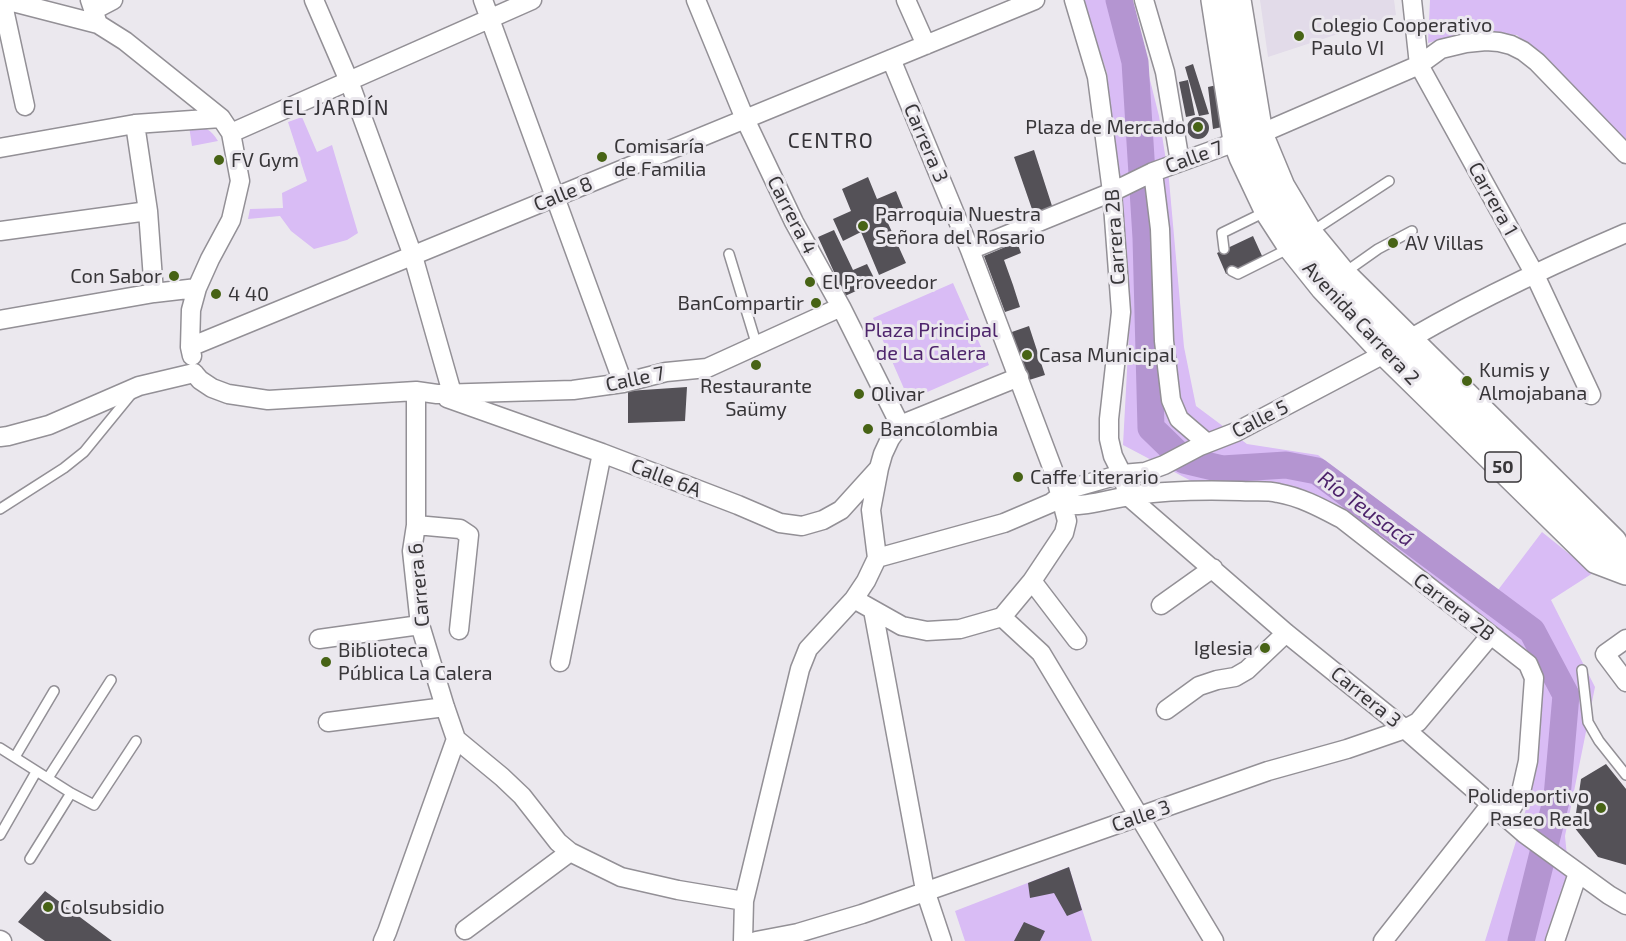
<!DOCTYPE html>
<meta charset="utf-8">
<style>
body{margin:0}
canvas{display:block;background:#ebe8ee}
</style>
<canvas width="1626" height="941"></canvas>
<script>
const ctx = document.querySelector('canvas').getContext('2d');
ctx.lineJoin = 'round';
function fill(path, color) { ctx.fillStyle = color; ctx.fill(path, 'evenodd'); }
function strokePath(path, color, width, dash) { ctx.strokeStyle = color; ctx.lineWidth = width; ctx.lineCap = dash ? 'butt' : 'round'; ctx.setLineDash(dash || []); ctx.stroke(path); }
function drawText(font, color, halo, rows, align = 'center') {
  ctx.font = font + ' "Exo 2",sans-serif'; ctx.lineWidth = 6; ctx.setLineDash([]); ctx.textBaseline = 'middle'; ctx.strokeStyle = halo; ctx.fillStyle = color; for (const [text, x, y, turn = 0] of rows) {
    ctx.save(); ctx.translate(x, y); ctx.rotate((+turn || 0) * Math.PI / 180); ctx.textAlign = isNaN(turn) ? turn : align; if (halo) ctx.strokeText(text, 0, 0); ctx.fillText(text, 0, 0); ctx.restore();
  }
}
fill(new Path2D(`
 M1260,0H1394L1396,15L1268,57Z`), '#e2dbe9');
fill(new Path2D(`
 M1083,0H1130L1159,116L1169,180L1184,347L1196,406L1247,444L1318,455L1498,590L1542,532L1593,573L1551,600L1595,687L1565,836L1569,876L1546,941H1485L1531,793L1530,656L1312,494L1197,484L1123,445L1130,315L1107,73Z
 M1430,0H1626V144L1517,35L1461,33L1428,43Z
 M302,117L317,152L332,145L358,233L347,240L314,249L291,231L280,216L248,219L250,209L283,208L282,193L307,181L288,122Z
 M189,126C202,125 211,129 218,141L192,146Z
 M953,283L989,365L909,400L873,318Z
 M1069,867L1092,941H965L955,911Z`), '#d9bcf5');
strokePath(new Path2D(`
 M1119,0L1135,62L1146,238L1151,428L1184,460L1222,469L1286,465L1317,471L1532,631L1566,695L1557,797L1521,941`), '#b495d1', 27);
fill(new Path2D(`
 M1193,64L1209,114L1199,116L1185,67Z
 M1188,80L1195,115L1186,117L1179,82Z
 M1217,85L1222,127L1213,129L1208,87Z
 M1187 128a11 11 0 1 1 22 0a11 11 0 1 1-22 0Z
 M1034,150L1053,209L1034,215L1014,157Z
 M868,177L877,199L896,191L905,213L887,221L906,263L879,275L861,232L843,241L833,219L851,211L842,189Z
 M834,230L853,270L867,264L876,282L845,296L818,237Z
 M1253,236L1263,258L1226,274L1217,253Z
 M1017,242L1021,253L1004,260L1013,285L1020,307L1005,312L984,256Z
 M1029,326L1045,375L1026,381L1009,333Z
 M687,387L685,421L628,423V391Z
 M1606,764L1626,789V865L1598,857L1574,827L1581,779Z
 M1069,867L1082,910L1067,916L1054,893L1030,898L1028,883Z
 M45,891L112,941H45L18,922Z
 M1024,922L1045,931L1040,941H1014Z`), '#545157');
const service = new Path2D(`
 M1311,232L1389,181
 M1224,249L1222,233L1267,211
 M729,254L757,346
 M1232,271L1238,274L1290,248
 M1344,273L1378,249L1412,231
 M0,509L64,468L84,452L133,392
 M1582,670L1588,722L1599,741L1626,775
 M0,748L71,793L94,805L136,741
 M15,757L54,691
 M48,778L111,680
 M0,835L36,772
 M30,859L71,793`);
const minor = new Path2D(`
 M2,0L25,106
 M5,0L98,24L125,41L221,118L231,133L240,181L231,220L210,259L197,288L191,310L190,347L192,356
 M90,0L98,24
 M314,0L349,81L413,256L452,393
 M483,0L623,383
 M696,0L745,119L794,222L841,307L900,425
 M906,0L926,45
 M1074,0L1097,77L1112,192L1121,312L1109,419V439L1113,456L1122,474L1128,496L1286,633L1405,729L1525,834L1609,895L1626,905
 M1144,0L1165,72L1180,162
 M1412,0L1419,65L1534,273L1591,395
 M94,10L113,0
 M135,124L148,211L154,293
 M231,133L532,0
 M0,148L135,124L221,118
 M1153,172L1160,229L1164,341L1171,400L1179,419L1207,443
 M0,231L148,211
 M970,250L1112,192L1153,172L1269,130L1419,65L1441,49L1466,43L1486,41L1499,42L1511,45L1523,51L1537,62L1626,154
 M0,320L154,293L197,288
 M190,347L1035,0
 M194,373L200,380L212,388L228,394L268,400L416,391L437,394L573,390L623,383L666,372L707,368L841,307
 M447,398L602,453L738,505L780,523L802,526L823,520L841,510L879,468
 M900,425L1019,377
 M0,437L8,436L49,425L139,386L194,373
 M1063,505C1089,507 1111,498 1136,495C1171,490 1206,490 1241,491C1253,492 1267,490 1278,493C1301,497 1321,508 1342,519L1528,664L1534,678L1528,761L1521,792L1506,818
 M416,525L460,529L469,535L459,630
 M877,558L1004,523L1051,503L1069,489L1122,474L1145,472L1164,465L1200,446L1236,432L1386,353C1463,306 1544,268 1626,233
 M877,558L871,510L879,468L883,454L890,439L900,425
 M1032,581L1077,640
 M854,599L902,626L927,631L960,629L1002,617L1032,581L1064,533L1067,521L1055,475L970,250L891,59
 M1161,605L1213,568
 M873,610L925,890L942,941
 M1002,617L1041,653L1214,941
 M319,639L420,625
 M1626,639L1605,654L1626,682
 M560,662L602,453
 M1166,710L1199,686L1217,680L1235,677L1247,670L1286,633
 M328,722L445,707
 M456,739L502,777L522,796L558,842L570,852L621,877L678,890L744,901
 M465,930L570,852
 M0,940L2,941
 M383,941L387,932L456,739L445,707L420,625L412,551L416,525V391
 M743,941L744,901L800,669L808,649L854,599L866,581L877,558
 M756,941L798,933L862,914L1268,771L1347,749L1405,729L1418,722L1490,636
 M1383,941L1491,804
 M1555,941L1578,873`);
const primary = new Path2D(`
 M1215,0L1237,141L1243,157L1268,210L1292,247L1324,287L1386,353L1597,560L1626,571
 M1237,0L1259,134L1281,187L1309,234L1342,274L1613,542L1626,571`);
strokePath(service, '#939096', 12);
strokePath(minor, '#939096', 21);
strokePath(primary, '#939096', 30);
strokePath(service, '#fff', 9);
strokePath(minor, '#fff', 18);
strokePath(primary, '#fff', 27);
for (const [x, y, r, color] of [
 [1299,36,6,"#476315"],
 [1198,127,6,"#476315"],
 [602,157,6,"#476315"],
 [219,160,6,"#476315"],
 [863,226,6,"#476315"],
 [1393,243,6,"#476315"],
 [174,276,6,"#476315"],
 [810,282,6,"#476315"],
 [216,294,6,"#476315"],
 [816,303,6,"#476315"],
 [1027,355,6,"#476315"],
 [756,365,6,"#476315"],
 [1467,381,6,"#476315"],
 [859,394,6,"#476315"],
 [868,429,6,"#476315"],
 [1018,477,6,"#476315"],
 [1265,648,6,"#476315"],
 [326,662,6,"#476315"],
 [1601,808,6,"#476315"],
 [48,907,6,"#476315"]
]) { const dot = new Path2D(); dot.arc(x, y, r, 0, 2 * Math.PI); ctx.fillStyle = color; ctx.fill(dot); strokePath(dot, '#ebe8ee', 2); }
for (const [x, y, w] of [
 [1503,467,36]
]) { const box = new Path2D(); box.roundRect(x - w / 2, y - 15, w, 30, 4.5); ctx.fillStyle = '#ebe8ee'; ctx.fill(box); strokePath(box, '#383639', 1.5); }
drawText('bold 18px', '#383639', null, [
 ["50",1503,467]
]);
drawText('20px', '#383639', '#ebe8ee', [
 ["Colegio Cooperativo",1311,25],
 ["Paulo VI",1311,48],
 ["Plaza de Mercado",1186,127,"right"],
 ["Comisaría",614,146],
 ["de Familia",614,169],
 ["FV Gym",231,160],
 ["Parroquia Nuestra",875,214],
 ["Señora del Rosario",875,237],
 ["AV Villas",1405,243],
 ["Con Sabor",162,276,"right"],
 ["El Proveedor",822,282],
 ["4 40",228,294],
 ["BanCompartir",804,303,"right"],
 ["Casa Municipal",1039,355],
 ["Kumis y",1479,370],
 ["Almojabana",1479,393],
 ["Restaurante",756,386,"center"],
 ["Saümy",756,409,"center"],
 ["Olivar",871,394],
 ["Bancolombia",880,429],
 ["Caffe Literario",1030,477],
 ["Iglesia",1253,648,"right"],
 ["Biblioteca",338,650],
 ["Pública La Calera",338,673],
 ["Polideportivo",1589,796,"right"],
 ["Paseo Real",1589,819,"right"],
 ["Colsubsidio",60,907]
], 'left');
drawText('20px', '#383639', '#ebe8ee', [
 ["Carrera 3",926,143,67],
 ["Calle 7",1194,157,-20],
 ["Calle 8",563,194,-22],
 ["Carrera 1",1493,199,61],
 ["Carrera 4",792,215,63],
 ["Carrera 2B",1115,237,-94],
 ["Avenida Carrera 2",1361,323,47],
 ["Calle 7",635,379,-12],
 ["Calle 5",1260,419,-27],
 ["Calle 6A",666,478,21],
 ["Carrera 6",419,585,-95],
 ["Carrera 2B",1454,607,38],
 ["Carrera 3",1366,697,39],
 ["Calle 3",1141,816,-19]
]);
drawText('20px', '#4e256c', '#ebe8ee', [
 ["Plaza Principal",931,330],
 ["de La Calera",931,353]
]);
ctx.letterSpacing = '1.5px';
drawText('21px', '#353338', '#ebe8ee', [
 ["EL JARDÍN",336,108],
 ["CENTRO",831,141]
]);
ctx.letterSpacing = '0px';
drawText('italic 21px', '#4d236b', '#ebe8ee', [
 ["Río Teusacá",1366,509,36]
]);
</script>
